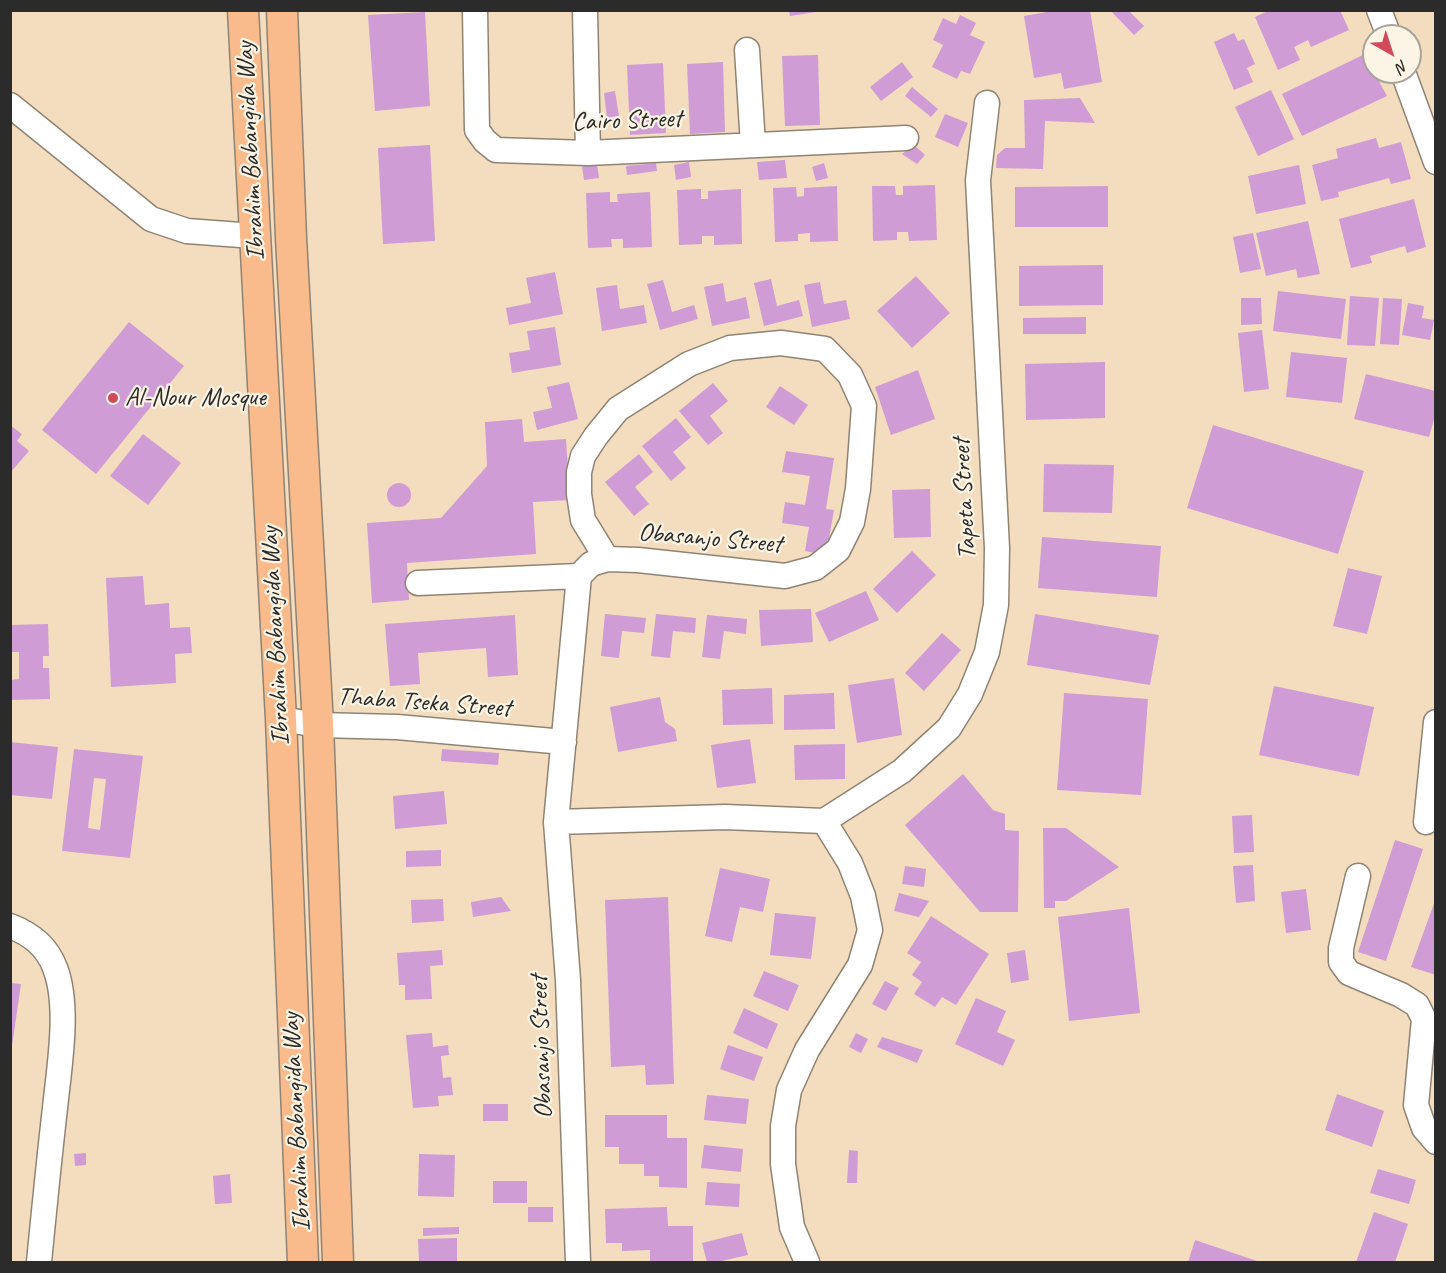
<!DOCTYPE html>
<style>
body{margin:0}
#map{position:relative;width:1446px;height:1273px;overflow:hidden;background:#f3ddbe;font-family:Caveat,sans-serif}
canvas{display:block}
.frame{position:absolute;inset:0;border:12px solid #2b2b2b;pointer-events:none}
.north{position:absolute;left:1362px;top:24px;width:60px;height:60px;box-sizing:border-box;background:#fcf5e5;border:2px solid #a8a49b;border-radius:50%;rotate:141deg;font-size:16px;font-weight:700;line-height:24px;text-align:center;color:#2b2b2b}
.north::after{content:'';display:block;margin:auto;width:21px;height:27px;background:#d1495b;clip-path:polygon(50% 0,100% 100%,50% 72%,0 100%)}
</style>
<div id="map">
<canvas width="1446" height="1273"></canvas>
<div class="frame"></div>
<div class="north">N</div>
</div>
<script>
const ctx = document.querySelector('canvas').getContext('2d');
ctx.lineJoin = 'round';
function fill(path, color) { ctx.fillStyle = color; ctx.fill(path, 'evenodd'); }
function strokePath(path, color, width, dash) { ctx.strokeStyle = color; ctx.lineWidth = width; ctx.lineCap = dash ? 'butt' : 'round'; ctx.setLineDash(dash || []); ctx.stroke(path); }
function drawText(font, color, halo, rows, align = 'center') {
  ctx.font = font + ' Caveat,sans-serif'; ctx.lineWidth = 4.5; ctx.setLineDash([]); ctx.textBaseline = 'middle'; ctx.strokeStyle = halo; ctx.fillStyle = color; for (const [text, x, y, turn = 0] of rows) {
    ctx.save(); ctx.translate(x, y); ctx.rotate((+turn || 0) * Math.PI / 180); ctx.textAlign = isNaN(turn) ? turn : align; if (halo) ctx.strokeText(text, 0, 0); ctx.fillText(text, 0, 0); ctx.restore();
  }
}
fill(new Path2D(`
 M789,10H816V12L790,16Z
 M1058,10H1090L1102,82L1064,89L1061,73L1034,78L1024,16Z
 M1110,10H1128L1144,26L1134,35Z
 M1270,10H1340L1349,30L1311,47L1308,40L1294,47L1300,60L1278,70L1255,17Z
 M425,12L430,106L375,111L368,15Z
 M960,15L976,23L970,35L985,42L970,74L961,71L957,79L932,67L943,45L933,40L943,18L956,24Z
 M1234,33L1238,41L1244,39L1255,64L1247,68L1253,82L1234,90L1214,42Z
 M1367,53L1374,72L1387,96L1302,136L1282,94Z
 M818,55L820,125L785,126L782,56Z
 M723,62L725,132L690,134L687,64Z
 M902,62L913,77L881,101L870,87Z
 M663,63L666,133L630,135L627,65Z
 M912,87L938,109L931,117L905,96Z
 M1271,90L1294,139L1258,156L1235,107Z
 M615,91L619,116L607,118L604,93Z
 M1080,98L1095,123L1045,121L1043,169L996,168L997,155L1005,148H1025L1024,100Z
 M945,114L968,123L958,147L935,137Z
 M1376,138L1379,148L1401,142L1411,179L1391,184L1389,178L1338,192L1339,197L1321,201L1312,165L1338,158L1336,149Z
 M430,145L435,241L383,244L378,148Z
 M914,145L925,155L917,164L902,154Z
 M785,160L787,178L759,180L757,162Z
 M689,162L691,177L676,180L674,165Z
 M656,163L657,171L627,175L626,166Z
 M824,163L828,178L816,181L812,167Z
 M597,164L599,178L584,180L582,166Z
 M1299,165L1306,204L1256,214L1248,176Z
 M935,185L937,240L909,241L908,232H897V240L873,241L872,186H895L896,195H903V186Z
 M837,186L838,241L810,242V233L798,234V241L775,242L773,188L796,187L797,197L804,196V188Z
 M1108,186V227H1015V187Z
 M701,189V199H708V191L741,189L742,244L714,245V236H702V244L679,245L677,190Z
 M610,192V202H618L617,194L650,192L652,247L623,248V239H611L612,247L588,248L586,193Z
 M1414,199L1426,247L1407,253L1405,246L1370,256L1372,263L1351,268L1339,219Z
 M1308,221L1320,274L1298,278L1296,269L1266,276L1256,233Z
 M1253,233L1261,269L1240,273L1233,237Z
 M1103,265V305L1019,306V266Z
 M555,272L563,314L509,325L506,308L531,303L526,278Z
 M916,276L950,313L912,348L877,311Z
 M771,279L777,306L799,300L803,316L764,326L754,283Z
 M663,280L672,312L694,305L698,319L660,330L647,284Z
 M820,282L824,304L846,300L850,319L812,327L804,285Z
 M723,283L726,302L746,297L750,318L712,326L704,287Z
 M617,285L620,309L644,305L647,323L602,331L596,288Z
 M1278,291L1346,299L1341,339L1273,331Z
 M1350,296L1379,298L1375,346L1347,345Z
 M1241,298H1261L1262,324L1241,325Z
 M1383,298L1402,299L1399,345L1380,344Z
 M1408,303L1424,306L1422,318L1434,320L1430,340L1402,335Z
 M1086,317V334H1023V318Z
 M129,322L184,366L96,474L42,430Z
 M555,327L561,365L512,373L509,353L530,350L527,331Z
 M1262,330L1269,389L1244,392L1238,333Z
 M1291,352L1347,358L1342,403L1286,397Z
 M1105,362V418L1026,420L1025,364Z
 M918,370L935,419L891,435L875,387Z
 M1366,374L1436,391V412L1429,437L1354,419Z
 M569,382L578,419L537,430L533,412L552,408L547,387Z
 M713,383L728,401L710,416L723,433L708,445L679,411Z
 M780,386L808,405L794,425L766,407Z
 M676,418L691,437L673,452L686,468L671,481L642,446Z
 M522,419L524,442L566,439L570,500L533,502L536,554L407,563L409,600L372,603L367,523L441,518L487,466L485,422Z
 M10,425L22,434L17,441L29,451L10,473Z
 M1213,425L1364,471L1338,554L1187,508Z
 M143,434L181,463L148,505L110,476Z
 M786,451L834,458L826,509L834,510L826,555L805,551L809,527L782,523L785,502L805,505L810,476L782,472Z
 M639,454L653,472L635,487L649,504L634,516L605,482Z
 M1044,464L1114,465L1112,513L1043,512Z
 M387 495a12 12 0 1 1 24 0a12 12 0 1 1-24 0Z
 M930,489L931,537L894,538L892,490Z
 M1042,537L1161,546L1157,597L1038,588Z
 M912,551L936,575L897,613L873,589Z
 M1348,568L1382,576L1367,634L1333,626Z
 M143,576L145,605L169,603L170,628L190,627L192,653L175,654L176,683L111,687L106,578Z
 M866,591L879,620L829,642L815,613Z
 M811,609L813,642L761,646L759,610Z
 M605,614L646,618L644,633L622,631L619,658L601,656Z
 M656,614L696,618L695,633L673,631L670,658L651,656Z
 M1035,614L1159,635L1150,685L1027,665Z
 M515,615L518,675L488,677L486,648L418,653L420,684L390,686L385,624Z
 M707,615L747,619L746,634L724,631L720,659L702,657Z
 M48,624L49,656H43V668H49L50,699L10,700V680L19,679V652H10V625Z
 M942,633L961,650L924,691L905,673Z
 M894,678L902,735L857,743L848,685Z
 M1274,686L1374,707L1359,776L1259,755Z
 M772,688L773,724L723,725L722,690Z
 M834,693L835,729L784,730V695Z
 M1064,693L1148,699L1141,795L1057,790Z
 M660,697L665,722L675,729L677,741L618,752L610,707Z
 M750,739L756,783L717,788L711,745Z
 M10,742L58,747L52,799L10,795Z
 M845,744V779L795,780L794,745Z
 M74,749L143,756L130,858L62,851ZM94,778L106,779L100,830L88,828Z
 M442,749L499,753L498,765L441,761Z
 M963,774L993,810L1005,814V830L1019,831L1018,912H980L905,825Z
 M444,791L447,824L395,829L393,796Z
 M1252,815L1254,852L1234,853L1232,816Z
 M1043,828H1066L1119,867L1066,901H1055V908H1044Z
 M1395,840L1423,849L1386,961L1358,952Z
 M441,850V866L406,867V851Z
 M1253,865L1255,901L1236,903L1233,866Z
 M905,866L926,869L924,887L902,884Z
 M720,868L770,879L763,912L740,907L732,942L705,936Z
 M1306,889L1311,930L1286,933L1281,892Z
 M899,893L929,901L919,917L894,911Z
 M501,897L511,911L473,917L471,902Z
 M668,897L674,1084L646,1085L645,1065L611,1067L605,900Z
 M1436,898V975L1411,967Z
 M443,899L444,921L412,923L411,900Z
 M1129,908L1140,1013L1069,1021L1058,917Z
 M775,913L816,917L811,959L770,955Z
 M931,916L989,954L956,1005L942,997L935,1007L914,994L922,982L912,975L921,962L907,953Z
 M442,950L443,965L430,966L432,999L405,1000V985H399L397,953Z
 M1025,950L1029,980L1011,983L1007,953Z
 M764,971L799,985L788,1011L753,996Z
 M885,981L899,988L886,1011L872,1004Z
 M10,983L21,984L12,1046H10Z
 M976,998L1006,1011L997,1032L1015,1040L1003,1066L955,1044Z
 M744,1008L778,1024L767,1049L733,1033Z
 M432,1033L433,1047L448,1045L449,1055L441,1056L443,1078L451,1077L453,1095L438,1096L439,1106L413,1108L406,1035Z
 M856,1033L868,1039L861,1053L849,1047Z
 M882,1037L923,1050L917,1063L877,1047Z
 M728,1045L763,1057L754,1081L720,1069Z
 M1337,1094L1384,1111L1372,1147L1325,1130Z
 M707,1095L749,1099L746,1124L704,1120Z
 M483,1104H508V1121H483Z
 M605,1115H667V1138H687V1188L659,1187V1176H644V1164H619V1147H605Z
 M704,1145L743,1149L741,1172L701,1168Z
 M849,1150L858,1151L857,1183H847Z
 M86,1153V1165L75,1166L74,1154Z
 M419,1154L455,1155L454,1197L418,1196Z
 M1378,1169L1416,1180L1409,1204L1370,1193Z
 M230,1174L232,1203L215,1204L213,1176Z
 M493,1181H527V1203H493Z
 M707,1182L740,1184L739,1207L705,1205Z
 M528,1207H553V1222H528Z
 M667,1207L668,1226H693V1262H650V1250L622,1251V1243H606L605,1209Z
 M1374,1212L1408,1224L1395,1262H1356Z
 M459,1227V1234L423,1236V1228Z
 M742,1233L748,1255L717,1262H707L702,1243Z
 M457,1238V1262H419L418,1239Z
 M1195,1240L1260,1262H1188Z`), '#cf9cd6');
const minor = new Path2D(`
 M475,10L477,130L485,141L496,150L588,153L906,138
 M585,10L588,153
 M1379,10L1389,36
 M747,50L753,145
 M1403,72L1436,162
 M10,105L151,219L187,231L254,236
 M418,583L579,576
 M281,719L318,725L397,727L564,742
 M824,821L902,771L949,728L970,694L987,652L996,605L997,548L978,180L987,103
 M556,822L725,817L824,821L850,863L863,896L870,930L860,965L807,1050L789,1090L783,1126V1164L792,1227L807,1262
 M1426,822L1436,722
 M1358,876L1341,948V962L1349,973L1401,995L1417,1005L1424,1019L1416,1105L1424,1128L1436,1142
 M10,926C31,934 47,946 55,968C70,1006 59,1068 55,1108C49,1160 44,1211 39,1262
 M578,1262L568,980L556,822L579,576L591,564L607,559L638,560L785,576L815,568L838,550L852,522L858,489L864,406L850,375L825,349L781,343L730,348L689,364L618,409L596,436L583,456L579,472V494L583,520L607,559`);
const major = new Path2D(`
 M243,10L281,719L303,1262
 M282,10L291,238L318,725L338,1262`);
strokePath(minor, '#8f8474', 27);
strokePath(major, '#8f8474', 33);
strokePath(minor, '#fff', 24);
strokePath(major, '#fabb8c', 30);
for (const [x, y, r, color] of [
 [113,398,6,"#d1495b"]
]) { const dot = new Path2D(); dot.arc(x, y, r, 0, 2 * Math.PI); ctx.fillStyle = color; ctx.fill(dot); strokePath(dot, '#fcf5e5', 2); }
drawText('26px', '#2b2b2b', '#fcf5e5', [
 ["Cairo Street",627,121,-2],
 ["Ibrahim Babangida Way",251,151,-93],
 ["Tapeta Street",965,499,-93],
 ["Obasanjo Street",710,539,5],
 ["Ibrahim Babangida Way",276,636,-93],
 ["Thaba Tseka Street",424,703,4],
 ["Obasanjo Street",542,1047,-92],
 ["Ibrahim Babangida Way",297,1122,-93]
]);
drawText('26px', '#2b2b2b', '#fcf5e5', [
 ["Al-Nour Mosque",125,398]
], 'left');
</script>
